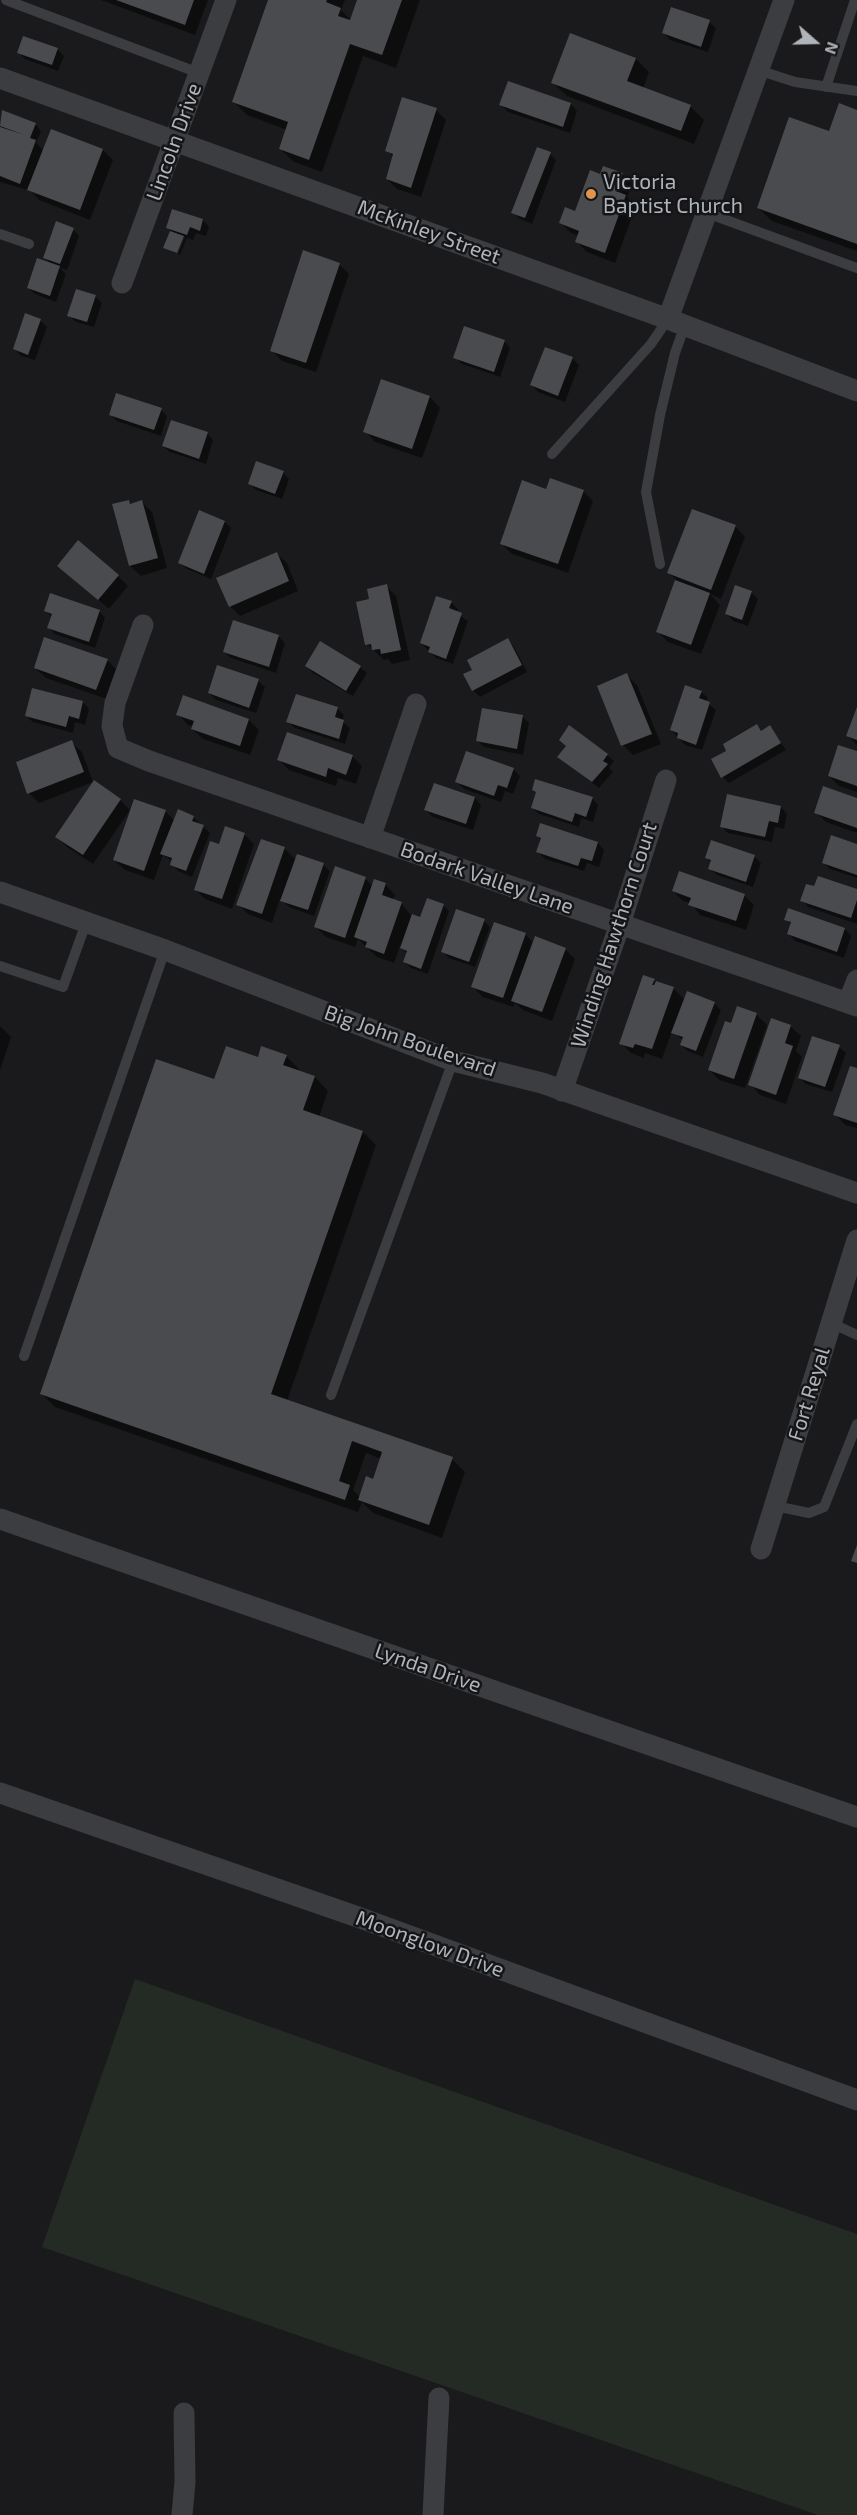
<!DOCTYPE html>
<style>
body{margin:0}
#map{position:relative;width:857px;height:2515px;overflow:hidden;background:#1a1a1c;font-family:"Exo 2",sans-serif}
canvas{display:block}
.north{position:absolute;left:785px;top:12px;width:60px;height:60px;-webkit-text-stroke:4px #151517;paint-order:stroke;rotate:110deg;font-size:16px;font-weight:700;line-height:24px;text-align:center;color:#aeb4ba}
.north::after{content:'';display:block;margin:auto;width:21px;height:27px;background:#aeb4ba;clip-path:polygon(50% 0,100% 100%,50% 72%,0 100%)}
</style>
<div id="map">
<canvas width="857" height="2515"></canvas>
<div class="north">N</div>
</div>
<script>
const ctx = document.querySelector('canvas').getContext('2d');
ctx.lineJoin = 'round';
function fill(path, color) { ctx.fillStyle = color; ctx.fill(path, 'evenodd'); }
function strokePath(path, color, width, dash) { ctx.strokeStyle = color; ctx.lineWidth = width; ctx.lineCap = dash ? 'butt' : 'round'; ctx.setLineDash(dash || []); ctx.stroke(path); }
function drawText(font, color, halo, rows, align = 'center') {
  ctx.font = font + ' "Exo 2",sans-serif'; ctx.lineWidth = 5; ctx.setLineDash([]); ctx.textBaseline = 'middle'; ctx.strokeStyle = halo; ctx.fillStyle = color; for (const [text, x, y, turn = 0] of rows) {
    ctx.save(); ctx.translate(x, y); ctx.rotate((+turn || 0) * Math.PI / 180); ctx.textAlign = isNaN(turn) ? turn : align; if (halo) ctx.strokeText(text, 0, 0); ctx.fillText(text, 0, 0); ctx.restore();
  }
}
fill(new Path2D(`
 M135,1979L857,2234V2515H818L42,2247Z`), '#242b24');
fill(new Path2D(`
 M101,0H208L195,35Z
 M270,0H345L341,10L351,20L359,0H420L396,68L363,56L322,172L294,162L280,149L287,130L247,115L234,102Z
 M709,22L716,28L708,52L670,40L664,33Z
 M57,49L64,56L58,71L25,59L18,52Z
 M636,59L649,72L643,89L690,106L704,120L694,144L567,96L553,83Z
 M571,104L577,111L570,133L508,112L501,105Z
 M436,110L446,120L421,197L397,189L387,179L394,158L387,150Z
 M3,112L35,124L41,131L36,143L44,151L103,150L113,160L90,220L39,200L31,191L0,182V129L5,131L0,126Z
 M857,112V251L772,221L758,208L830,133Z
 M550,154L556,160L532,224L520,219L513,212Z
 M622,174L632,184L627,197L636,206L615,263L587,252L577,242L579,236L571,233L561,223L576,213L601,176Z
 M173,211L203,220L209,227L206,236L196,233L193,240L187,238L180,255L178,254L185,237H182L175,253L165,248L172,232L167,227Z
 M73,229L79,236L67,270L59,267L66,274L56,302L35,294L28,288L52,265L44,257Z
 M339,264L349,274L316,372L282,361L272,351Z
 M95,296L102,303L94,327L76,322L69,315Z
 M40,320L47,327L35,360L21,356L15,349Z
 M504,341L510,348L500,377L462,364L455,357Z
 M572,358L579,365L565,402L538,392L532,385Z
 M382,381L430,397L440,408L422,458L375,442L365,431Z
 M161,410L167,416L161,436L117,421L110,414Z
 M207,433L213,440L206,464L170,452L163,446Z
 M283,472L289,479L282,499L256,490L249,483Z
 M547,490L583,491L593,501L568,573L512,554L502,544Z
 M129,501L132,505L142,502L152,512L167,568L141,576L130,566L114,505Z
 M225,522L231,528L211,579L187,569L180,563Z
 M735,526L745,537L721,599L710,594L720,605L701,654L668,642L658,632L677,581L669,573Z
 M276,553L287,563L298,591L240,616L230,606Z
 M59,566L118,576L128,586L109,609Z
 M386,586L396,596L410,660L392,664L388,659L384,660L367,644L371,600Z
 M751,592L758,599L748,626L733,621L727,614Z
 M451,602L458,609L456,613L468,621L453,664L436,658L421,643Z
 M46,611H99L105,618L95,648L55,634L49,628L52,617Z
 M234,622L279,637L285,643L276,673L231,658L224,652Z
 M508,640L514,647L527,672L480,697L473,690L474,670Z
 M107,660L117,670L107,699L46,678L35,668Z
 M307,666L360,667L367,673L353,696L313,673Z
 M627,675L637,685L661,744L633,755L623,745Z
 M258,681L265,687L256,713L216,700L209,693Z
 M701,692L708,698L706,702L716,710L702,750L685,745L671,730Z
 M83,702L89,709L85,725L75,722L73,733L33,722L26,716Z
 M337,708L344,715L342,721L350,728L345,744L295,728L288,722Z
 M857,710V745L848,736Z
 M178,714L249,720L259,730L250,755L203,739L192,729L193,726L188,725Z
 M523,717L529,723L523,755L484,747L478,741Z
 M757,726L762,731L770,727L786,750L729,783L723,777L728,751Z
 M71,742L82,752L93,782L39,803L29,793Z
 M857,753V792L839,786L829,776Z
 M607,755L614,761L609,768L613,772L599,788L559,757Z
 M352,756L362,766L356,784L338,778L336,786L289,770L279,760Z
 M513,769L520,776L513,794L505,791L501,802L464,789L457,782Z
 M533,790L592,798L598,805L593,822L581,818L579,827L539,814L532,808L537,793Z
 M475,798L481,805L473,830L433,817L426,810Z
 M120,800L130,810L93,864L67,847L57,837Z
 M857,800V833L826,822L816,812Z
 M781,807L787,814L784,829L775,827L772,842L728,833L722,827Z
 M165,811L175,821L193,817L210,833L192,877L178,871L172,864L173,862L163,855L154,880L125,870L114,860Z
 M244,834L254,844L232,909L205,899L195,889L220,846Z
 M537,836L598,843L604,850L599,867L587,863L584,871L545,859L538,852L542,840Z
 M712,842L755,857L761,863L753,887L717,875L710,868L712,863L707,858Z
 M857,845V878L830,869L823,862Z
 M284,848L296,860L323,865L330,871L314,916L289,907L280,899L272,923L248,914L238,904Z
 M365,878L373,887L385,884L395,895L393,900L401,903L411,915L421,919L443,905L449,911L428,974L411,968L404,962L407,954L400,946L394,963L377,957L358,939L355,947L326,937L315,926Z
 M673,891L744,895L754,905L746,930L700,915L691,903L683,901Z
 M857,891V924L808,907L802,900Z
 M789,910L845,929L851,936L844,958L795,941L789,934L792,925L786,919Z
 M484,921L490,927L475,967L449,958L442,951Z
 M525,934L534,943L565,949L575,959L552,1021L523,1010L515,1003L513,1007L483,997L473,987Z
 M654,980L673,988L685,1000L714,1003L721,1010L703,1057L688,1051L681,1045L683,1040L672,1031L662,1059L645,1053L644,1058L631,1053L621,1043Z
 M738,1008L757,1015L767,1025L745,1088L719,1080L709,1070L732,1025Z
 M0,1026L11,1037L0,1070Z
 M790,1026L801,1036L796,1051L802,1057L786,1104L760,1095L750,1084Z
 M839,1047L846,1053L832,1092L806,1084L799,1077Z
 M286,1056L299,1069V1072L315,1077L328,1091L319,1117L363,1132L376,1145L287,1401L452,1459L465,1472L442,1538L373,1513L362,1502L358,1512L55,1407L41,1393L215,1081L258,1059ZM366,1453L381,1459L374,1480L360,1497L353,1490Z
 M857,1070V1128L845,1125L835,1114Z`), '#0007');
fill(new Path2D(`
 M116,0H194L185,25Z
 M268,0H327L326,2L341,8L338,16L350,20L357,0H402L382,55L350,44L309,160L279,149L288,122L232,102Z
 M671,7L710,20L701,47L662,33Z
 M570,33L636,58L627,81L691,105L681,131L551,83Z
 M23,36L58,48L52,65L17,53Z
 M508,81L571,103L563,127L499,105Z
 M402,97L437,108L411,188L386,179L393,154L385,151Z
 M839,103L857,110V244L757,208L789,117L829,131Z
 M2,110L36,123L30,138L36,140L20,184L0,176V127L25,135L0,126Z
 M51,129L103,149L80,210L27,190Z
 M537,147L551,152L525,218L511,213Z
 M603,166L623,173L616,191L626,195L605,253L575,242L579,231L559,223L565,207L575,211L590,170L600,174Z
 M172,209L203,219L200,231L190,227L187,235L166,228Z
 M56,221L74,228L60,264L43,258Z
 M170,231L184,236L177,253L163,248Z
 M303,250L340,263L306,363L270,351Z
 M37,258L60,266L50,296L27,288Z
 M76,289L96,295L87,322L67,316Z
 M25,313L41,319L28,355L13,349Z
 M464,326L505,340L494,372L453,358Z
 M545,347L573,357L558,396L530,385Z
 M381,379L430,396L412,449L363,432Z
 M116,393L162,408L154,430L109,415Z
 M171,420L208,432L199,459L162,446Z
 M256,461L284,471L275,494L248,484Z
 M550,478L584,490L558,564L500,544L522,480L546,489Z
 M129,500L130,504L142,500L158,558L129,566L112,504Z
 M692,509L736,525L711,590L667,573Z
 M199,510L225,521L204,574L178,563Z
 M78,540L119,575L98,600L57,566Z
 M277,552L289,581L229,607L216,578Z
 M675,580L710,593L691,645L656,632Z
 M387,584L401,650L381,654L380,649L372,650L371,644L365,645L356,602L369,599L367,589Z
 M735,585L752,591L742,620L725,614Z
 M50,593L100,610L89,642L47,628L52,614L44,611Z
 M436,596L452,601L449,608L462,613L446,659L428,652L430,647L420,643Z
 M233,620L279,635L269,667L223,652Z
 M44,637L108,659L96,690L34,668Z
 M508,638L522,665L472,691L463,674L472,670L467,660Z
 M320,641L361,666L346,691L305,666Z
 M217,665L259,679L249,708L208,693Z
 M627,673L652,734L621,746L597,686Z
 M685,685L702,691L699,698L710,702L696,745L677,738L678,733L670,730Z
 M32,688L83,701L79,719L69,716L66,727L25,716Z
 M296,694L338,707L335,717L344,720L339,739L286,722Z
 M183,695L249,719L240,746L191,729L194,721L176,715Z
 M857,707V740L846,736Z
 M482,708L523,715L517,749L476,741Z
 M757,724L761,731L770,725L781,743L721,778L711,759L726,751L723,744Z
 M569,725L608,754L603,761L608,764L592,782L557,757L566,746L559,740Z
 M287,732L353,755L346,775L328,768L326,777L277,760Z
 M72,740L84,772L27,794L16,762Z
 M838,745L857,751V786L828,776Z
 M466,751L514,768L507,788L498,785L494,796L455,782Z
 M535,779L593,797L586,817L575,813L572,822L531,808L536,792L532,790Z
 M94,780L121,799L83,855L55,837Z
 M434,783L475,797L466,824L424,810Z
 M823,786L857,798V828L814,813Z
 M727,794L781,806L778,823L769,821L765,837L720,827Z
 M134,799L166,810L144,871L113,860Z
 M178,809L194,816L192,821L204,825L186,871L170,865L172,858L160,854Z
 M540,823L598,842L592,861L581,858L578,866L536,852L541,838L536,836Z
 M225,826L245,833L222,899L194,890L210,841L219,844Z
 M831,835L857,844V875L822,863Z
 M261,839L285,847L262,914L236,905Z
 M711,840L755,855L746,882L708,869L711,860L705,858Z
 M297,854L324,863L308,910L280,901Z
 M335,866L366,877L345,938L314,927Z
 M679,871L745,894L736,921L688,905L691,898L672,891Z
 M818,876L857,889V900L851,918L800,901L806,884L814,886Z
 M374,879L386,883L382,895L402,902L384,954L365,947L367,942L354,937Z
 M427,898L444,904L421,969L403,962L407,951L400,948L412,914L420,917Z
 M788,908L845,928L837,952L787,934L791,922L784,920Z
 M456,909L485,919L469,962L441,952Z
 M494,922L526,933L503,998L471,987Z
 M535,936L566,948L542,1012L511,1001Z
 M643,975L655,979L652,985H654L656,981L674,987L652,1049L635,1044L633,1048L619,1044Z
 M687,991L715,1002L696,1051L680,1045L683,1037L671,1033Z
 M737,1006L757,1013L734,1079L708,1070L725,1021L731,1023Z
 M771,1018L791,1025L785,1043L793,1046L776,1095L748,1085Z
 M812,1036L840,1045L825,1087L798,1078Z
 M226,1046L258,1057L261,1046L287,1055L283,1065L315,1076L303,1110L363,1131L271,1394L453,1457L429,1525L358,1500L366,1476L373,1479L382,1452L352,1441L339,1481L350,1485L345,1500L40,1394L156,1059L214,1079Z
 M850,1066L857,1068V1123L833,1115Z
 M857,1545V1563L851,1561Z`), '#494b4e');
strokePath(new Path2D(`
 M6,0L199,73
 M758,70L795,82L857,91
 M826,87L855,0
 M707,213L857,268
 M0,234L29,244
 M552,454L651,344L668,319
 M660,564L646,492L660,415L675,353L685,325
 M0,966L63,987L86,923
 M831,1323L857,1335
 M24,1356L165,950
 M331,1395L453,1061
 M775,1506L809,1513L824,1507L857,1424`), '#3b3d40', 10);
strokePath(new Path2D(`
 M0,78L668,319L857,391
 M122,283L226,0
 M668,319L784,0
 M143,625L115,703L112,726L118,748L149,761L857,1006
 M370,838L416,704
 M0,892L165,950L453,1061L542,1083L857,1193
 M848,1003L857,980
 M562,1091L620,924L666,780
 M0,1519L857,1817
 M761,1549L857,1240
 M0,1793L355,1916L857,2100
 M182,2515L185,2482L184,2413
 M433,2515L439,2398`), '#3b3d40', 21);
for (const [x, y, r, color] of [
 [591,194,6,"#e0944e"]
]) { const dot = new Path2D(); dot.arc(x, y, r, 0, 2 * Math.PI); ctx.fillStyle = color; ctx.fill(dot); strokePath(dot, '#151517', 2); }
drawText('21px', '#aeb4ba', '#151517', [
 ["Lincoln Drive",174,142,-70],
 ["McKinley Street",429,232,20],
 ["Bodark Valley Lane",487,878,19],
 ["Winding Hawthorn Court",614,935,-72],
 ["Big John Boulevard",410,1041,19],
 ["Fort Reyal",809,1394,-73],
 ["Lynda Drive",428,1668,19],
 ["Moonglow Drive",430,1944,20]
]);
drawText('21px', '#aeb4ba', '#151517', [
 ["Victoria",603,182],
 ["Baptist Church",603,206]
], 'left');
</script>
